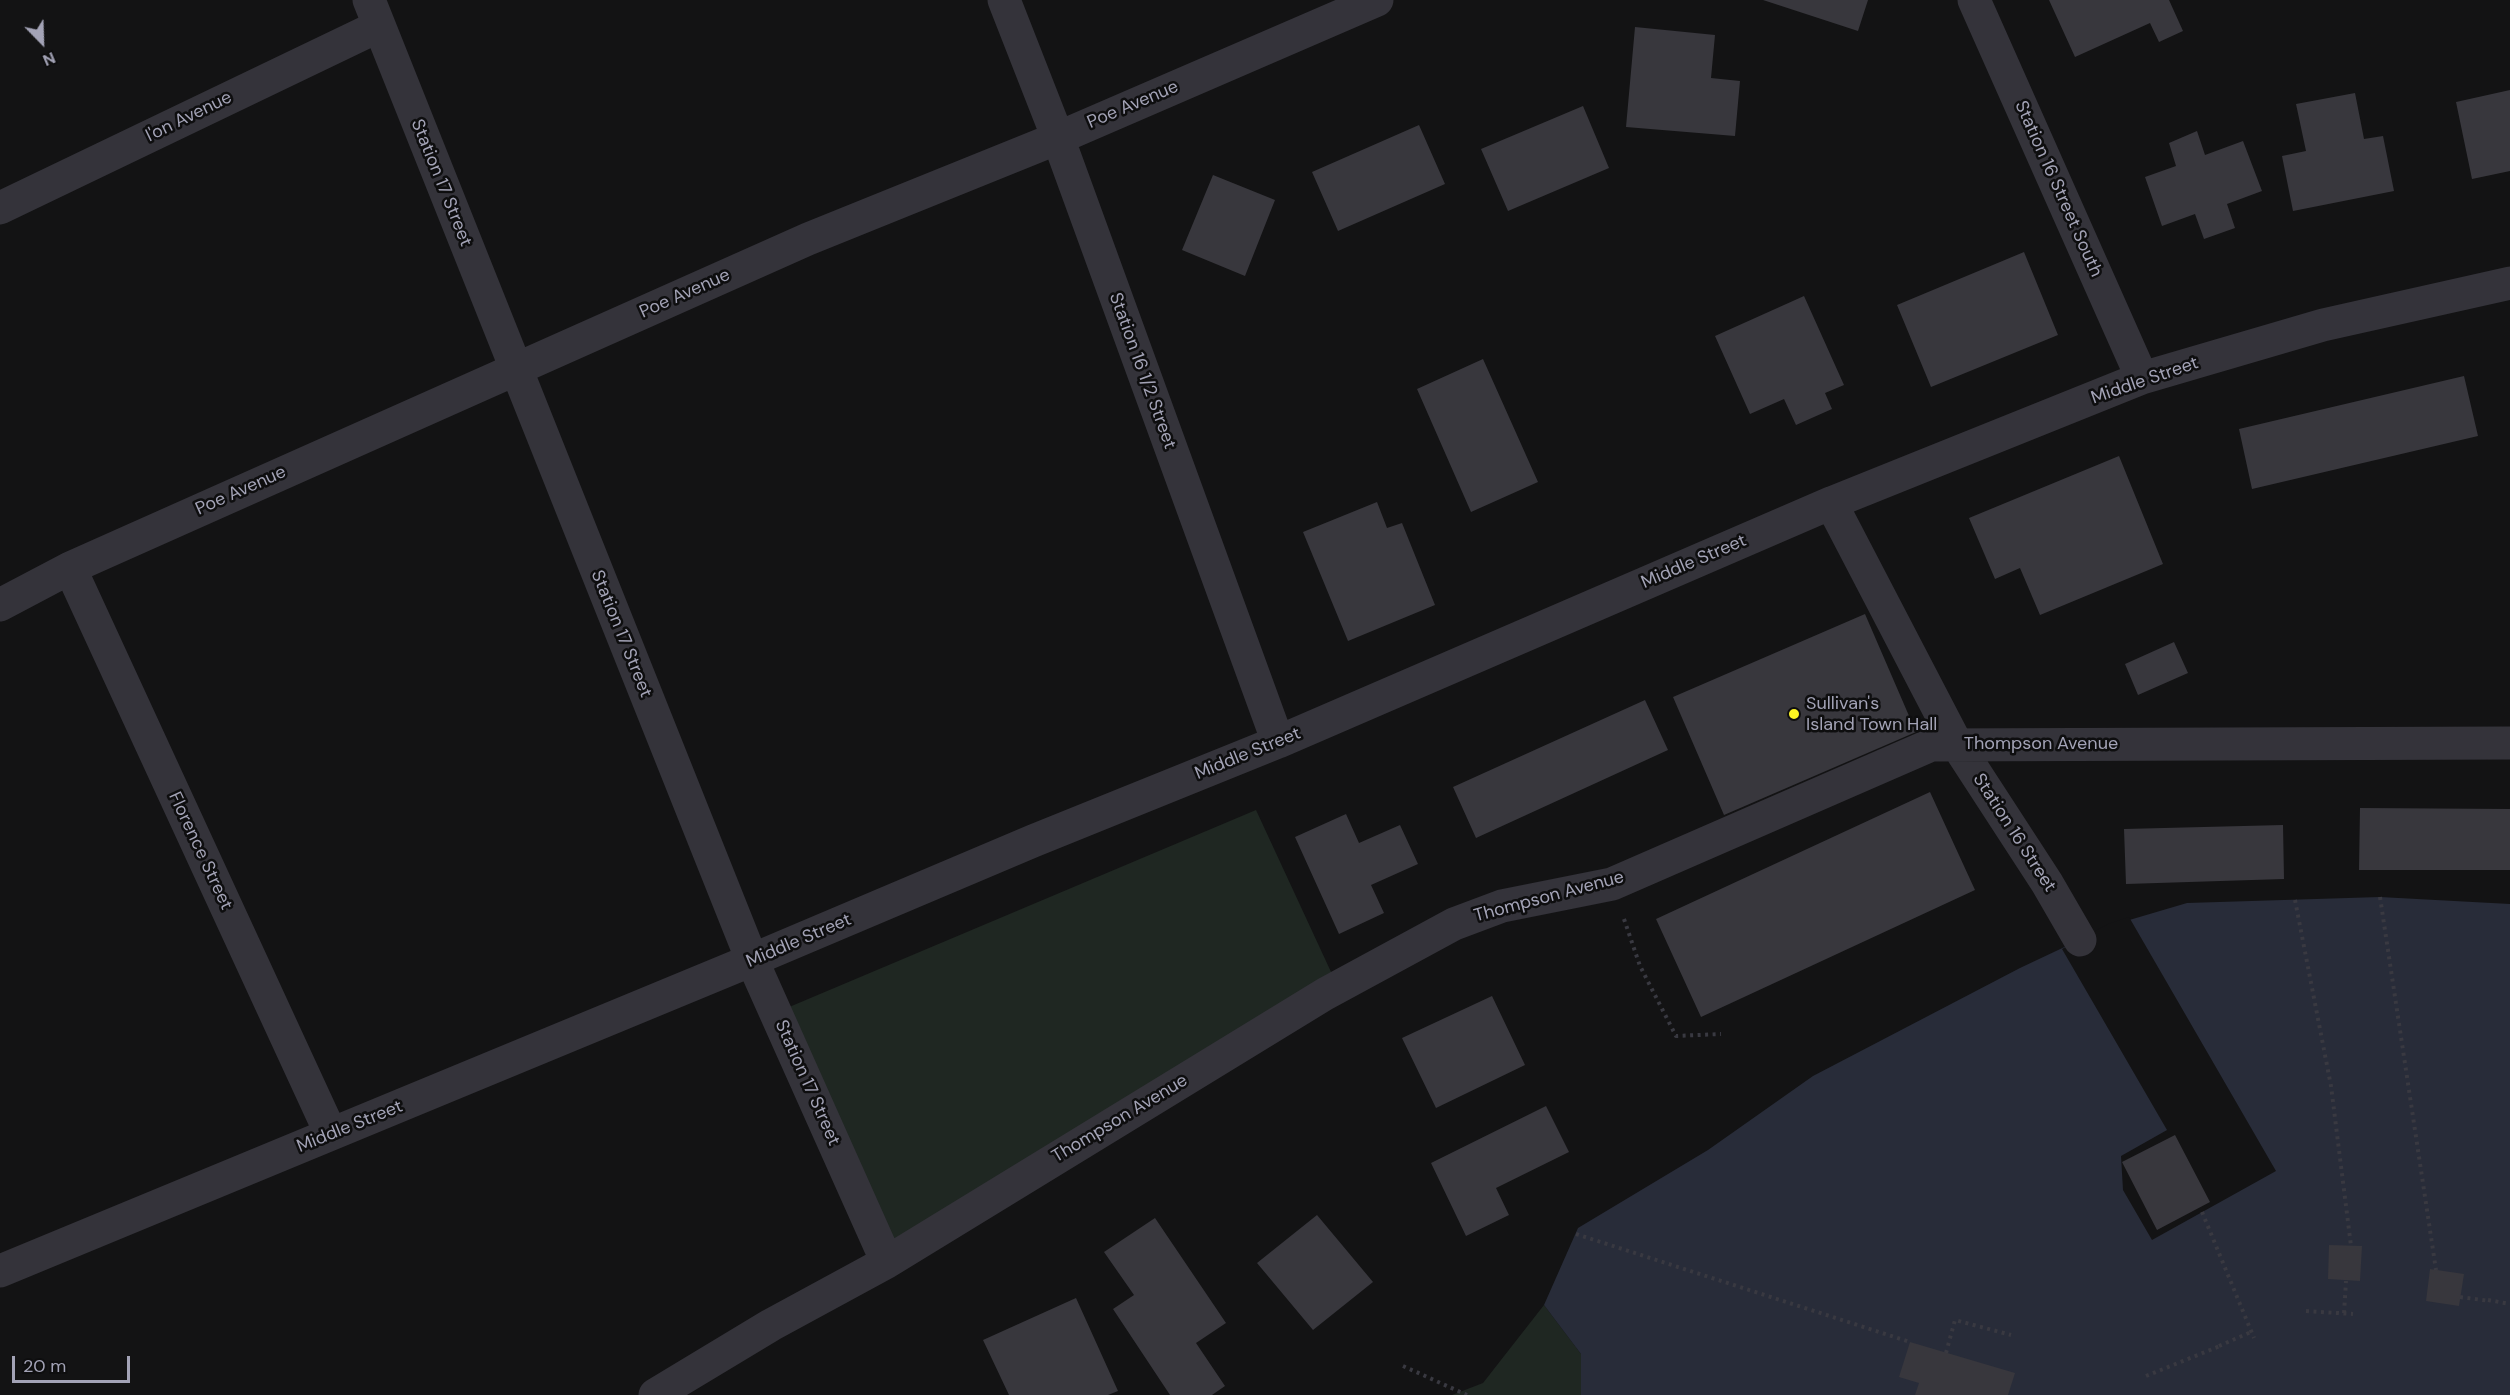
<!DOCTYPE html>
<style>
body{margin:0}
#map{position:relative;width:2510px;height:1395px;overflow:hidden;background:#131314;font-family:"DM Sans",sans-serif}
canvas{display:block}
.north{position:absolute;left:12px;top:12px;width:60px;height:60px;-webkit-text-stroke:4px #0e0e0f;paint-order:stroke;rotate:157deg;font-size:16px;font-weight:700;line-height:24px;text-align:center;color:#a3a3b6}
.north::after{content:'';display:block;margin:auto;width:21px;height:27px;background:#a3a3b6;clip-path:polygon(50% 0,100% 100%,50% 72%,0 100%)}
.scale{position:absolute;left:12px;top:1356px;width:118px;height:27px;box-sizing:border-box;border:3px solid #a3a3b6;border-top:0;padding-left:8px;font-size:18px;line-height:21px;white-space:nowrap;color:#a3a3b6;-webkit-text-stroke:4px #0e0e0f;paint-order:stroke}
</style>
<div id="map">
<canvas width="2510" height="1395"></canvas>
<div class="north">N</div>
<div class="scale">20 m</div>
</div>
<script>
const ctx = document.querySelector('canvas').getContext('2d');
ctx.lineJoin = 'round';
function fill(path, color) { ctx.fillStyle = color; ctx.fill(path, 'evenodd'); }
function strokePath(path, color, width, dash) { ctx.strokeStyle = color; ctx.lineWidth = width; ctx.lineCap = dash ? 'butt' : 'round'; ctx.setLineDash(dash || []); ctx.stroke(path); }
function drawText(font, color, halo, rows, align = 'center') {
  ctx.font = font + ' "DM Sans",sans-serif'; ctx.lineWidth = 5; ctx.setLineDash([]); ctx.textBaseline = 'middle'; ctx.strokeStyle = halo; ctx.fillStyle = color; for (const [text, x, y, turn = 0] of rows) {
    ctx.save(); ctx.translate(x, y); ctx.rotate((+turn || 0) * Math.PI / 180); ctx.textAlign = isNaN(turn) ? turn : align; if (halo) ctx.strokeText(text, 0, 0); ctx.fillText(text, 0, 0); ctx.restore();
  }
}
fill(new Path2D(`
 M1256,810L1338,987L887,1262L775,1013Z
 M1544,1305L1581,1354V1395H1452L1483,1383Z`), '#1f2722');
fill(new Path2D(`
 M2380,897L2510,904V1395H1581V1354L1544,1305L1578,1228L1708,1150L1813,1076L2020,968L2109,926L2187,903Z`), '#282c39');
fill(new Path2D(`
 M2129,917L2276,1171L2152,1240L2123,1190L2121,1156L2167,1130L2062,949L2108,924Z`), '#131314');
fill(new Path2D(`
 M1763,0H1868L1858,31Z
 M2049,0H2169L2183,31L2159,42L2150,23L2075,57Z
 M1635,27L1715,35L1711,78L1740,81L1735,136L1626,127Z
 M2510,90V171L2472,179L2456,102Z
 M2355,93L2364,139L2383,136L2394,191L2293,211L2282,156L2306,151L2296,104Z
 M1583,106L1609,168L1508,211L1481,149Z
 M1419,125L1445,184L1338,231L1312,172Z
 M2197,131L2205,155L2243,141L2262,191L2227,204L2235,228L2204,239L2195,214L2162,226L2145,177L2176,166L2169,143Z
 M1213,175L1275,200L1245,276L1182,250Z
 M2024,252L2058,335L1931,387L1897,305Z
 M1804,296L1844,385L1825,393L1832,409L1796,425L1784,399L1750,414L1715,336Z
 M1483,359L1538,482L1471,512L1417,389Z
 M2464,376L2478,436L2252,489L2239,429Z
 M2119,456L2163,564L2040,615L2020,568L1995,579L1969,518Z
 M1377,502L1387,528L1402,523L1435,605L1348,641L1303,532Z
 M1865,614L1916,732L1724,815L1673,697Z
 M2174,642L2188,673L2138,695L2125,664Z
 M1645,700L1668,750L1476,838L1453,787Z
 M1930,792L1975,890L1701,1017L1656,919Z
 M2360,808L2510,809V870H2359Z
 M1346,814L1359,843L1400,825L1418,864L1371,885L1384,913L1339,934L1295,837Z
 M2283,825L2284,879L2126,884L2124,829Z
 M1492,996L1525,1065L1436,1108L1402,1038Z
 M1546,1106L1569,1152L1496,1188L1509,1215L1466,1236L1431,1163Z
 M2175,1135L2210,1202L2157,1230L2122,1162Z
 M1317,1215L1373,1282L1313,1330L1257,1263Z
 M1155,1218L1226,1323L1196,1343L1225,1386L1212,1395H1170L1113,1309L1134,1295L1104,1252Z
 M2329,1245L2362,1246L2360,1281L2328,1279Z
 M2430,1269L2464,1274L2459,1306L2426,1301Z
 M1076,1298L1118,1391L1108,1395H1009L983,1340Z
 M1910,1342L2015,1373L2008,1395H1915L1919,1383L1899,1377Z`), '#38373d');
strokePath(new Path2D(`
 M2380,897L2436,1270
 M2295,900L2331,1086L2351,1246
 M1624,919L1640,966L1676,1036L1721,1034
 M2202,1212L2254,1338
 M1576,1234L1910,1342
 M2460,1297L2490,1301
 M2488,1300L2510,1304
 M2306,1311L2353,1314
 M2344,1313L2346,1281
 M2219,1346L2251,1332
 M1946,1353L1955,1320L2011,1335
 M1403,1366L1467,1395
 M2146,1376L2220,1346`), '#393941', 4, [3, 4.5]);
strokePath(new Path2D(`
 M369,0L752,960L887,1262
 M1004,0L1058,138L1278,742
 M1974,0L2142,378
 M0,208L379,26
 M1831,503L1956,743L2047,883L2080,940
 M70,568L331,1134
 M0,605L70,568L808,239L1058,138L1377,0
 M0,1271L752,960L1033,841L1278,742L1831,503L2142,378L2323,325L2510,283
 M655,1395L771,1325L887,1262L1325,994L1454,924L1502,906L1612,884L1931,745L2510,743`), '#34333a', 33);
for (const [x, y, r, color] of [
 [1794,714,6,"#fdf522"]
]) { const dot = new Path2D(); dot.arc(x, y, r, 0, 2 * Math.PI); ctx.fillStyle = color; ctx.fill(dot); strokePath(dot, '#0e0e0f', 2); }
drawText('18px', '#a3a3b6', '#0e0e0f', [
 ["Poe Avenue",1133,105,-23],
 ["I'on Avenue",189,117,-26],
 ["Station 17 Street",441,183,68],
 ["Station 16 Street South",2058,189,66],
 ["Poe Avenue",685,294,-24],
 ["Station 16 1/2 Street",1142,371,70],
 ["Middle Street",2145,381,-19],
 ["Poe Avenue",241,491,-24],
 ["Middle Street",1694,562,-23],
 ["Station 17 Street",621,634,68],
 ["Thompson Avenue",2041,744],
 ["Middle Street",1248,754,-22],
 ["Station 16 Street",2014,833,57],
 ["Florence Street",200,851,65],
 ["Thompson Avenue",1549,897,-15],
 ["Middle Street",799,941,-23],
 ["Station 17 Street",807,1083,66],
 ["Thompson Avenue",1120,1119,-31],
 ["Middle Street",350,1127,-22]
]);
drawText('18px', '#a3a3b6', '#0e0e0f', [
 ["Sullivan's",1806,704],
 ["Island Town Hall",1806,725]
], 'left');
</script>
